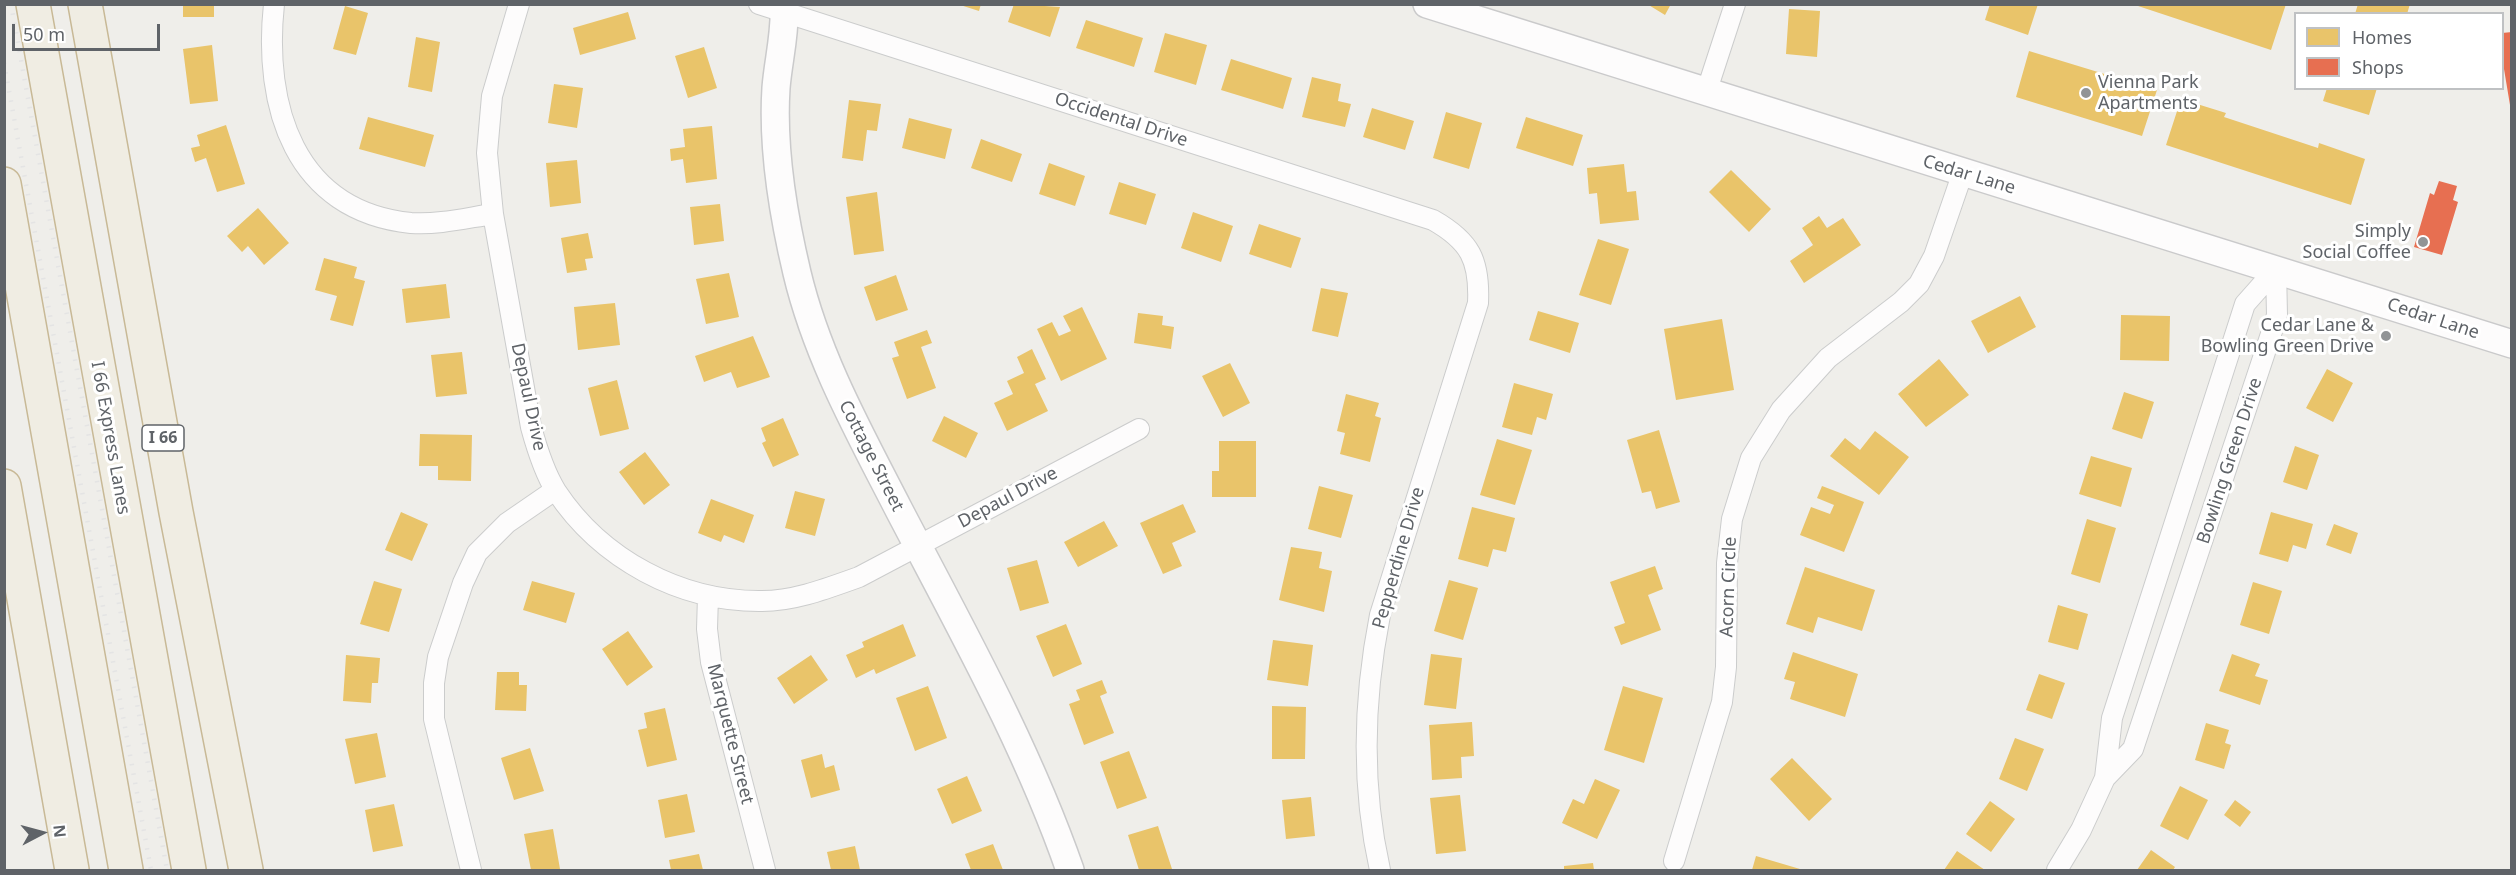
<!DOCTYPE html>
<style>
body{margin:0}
#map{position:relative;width:2516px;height:875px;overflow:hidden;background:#efeeea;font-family:"Noto Sans",sans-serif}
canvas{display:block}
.frame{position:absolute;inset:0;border:6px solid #5f6368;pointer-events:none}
.legend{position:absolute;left:2294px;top:12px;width:210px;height:78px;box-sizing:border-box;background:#fff;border:2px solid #bfc1c3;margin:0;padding:8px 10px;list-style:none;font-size:18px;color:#5f6368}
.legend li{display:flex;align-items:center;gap:12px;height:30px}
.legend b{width:30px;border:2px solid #bfc1c3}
.north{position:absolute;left:12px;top:803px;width:60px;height:60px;-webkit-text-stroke:4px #fff;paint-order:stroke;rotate:84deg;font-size:16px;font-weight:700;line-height:24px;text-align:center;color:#5f6368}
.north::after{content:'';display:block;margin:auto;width:21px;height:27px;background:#5f6368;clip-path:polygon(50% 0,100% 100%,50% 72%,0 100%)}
.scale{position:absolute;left:12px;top:24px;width:148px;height:27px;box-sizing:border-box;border:3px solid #5f6368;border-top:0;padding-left:8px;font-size:18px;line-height:21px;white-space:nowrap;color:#5f6368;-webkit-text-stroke:4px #fff;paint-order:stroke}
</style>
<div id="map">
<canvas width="2516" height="875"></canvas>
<div class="frame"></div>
<ul class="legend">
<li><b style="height:16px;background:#e9c46a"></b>Homes</li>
<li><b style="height:16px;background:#e76f51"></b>Shops</li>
</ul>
<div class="north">N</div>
<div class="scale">50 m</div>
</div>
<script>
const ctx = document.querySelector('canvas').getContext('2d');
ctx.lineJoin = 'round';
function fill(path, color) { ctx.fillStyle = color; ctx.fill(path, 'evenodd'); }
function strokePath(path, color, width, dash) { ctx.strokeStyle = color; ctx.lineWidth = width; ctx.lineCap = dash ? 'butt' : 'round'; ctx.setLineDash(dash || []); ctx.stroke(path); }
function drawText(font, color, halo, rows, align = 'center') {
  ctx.font = font + ' "Noto Sans",sans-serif'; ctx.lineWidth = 6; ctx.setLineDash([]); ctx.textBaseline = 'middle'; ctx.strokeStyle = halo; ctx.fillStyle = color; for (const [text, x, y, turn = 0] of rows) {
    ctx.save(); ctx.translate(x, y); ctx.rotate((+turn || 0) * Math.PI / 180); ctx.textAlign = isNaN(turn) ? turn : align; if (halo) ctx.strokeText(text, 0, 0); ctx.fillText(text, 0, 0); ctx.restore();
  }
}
fill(new Path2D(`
 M183,4H214V17H183Z
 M957,4H981L979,11Z
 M1014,4L1060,7L1050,37L1008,22Z
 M1647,4H1671L1665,15Z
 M1990,4H2038L2028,35L1985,20Z
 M2132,4H2286L2271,50Z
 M2358,4H2410L2407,14H2355Z
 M345,6L368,13L356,55L333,49Z
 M1789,9L1820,11L1817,57L1786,54Z
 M628,12L636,39L580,55L573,28Z
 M1086,20L1143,38L1134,67L1076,48Z
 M1165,33L1207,45L1196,85L1154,72Z
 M416,37L440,42L432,92L408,87Z
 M212,45L218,101L190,104L183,49Z
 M704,47L717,88L688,98L675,56Z
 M2029,51L2157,90L2142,136L2016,97Z
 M1231,59L1292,78L1283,109L1221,90Z
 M1312,77L1341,84L1338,101L1351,104L1345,127L1302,117Z
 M554,84L583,88L577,128L548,123Z
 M2327,88H2377L2369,115L2323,101Z
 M2181,99L2226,113L2224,117L2318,148L2319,143L2365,159L2351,205L2166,145Z
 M849,100L881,104L877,131L867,130L863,161L842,158Z
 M1372,108L1414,121L1405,150L1363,137Z
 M1446,112L1482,123L1469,169L1433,158Z
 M368,117L434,135L425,167L359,149Z
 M1526,117L1583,135L1573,166L1516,148Z
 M909,118L952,129L945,159L902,148Z
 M226,125L245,184L217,192L206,158L195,162L191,148L200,146L197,135Z
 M712,126L717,179L686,183L683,159L671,161L670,149L685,147L683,129Z
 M981,139L1022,154L1012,182L971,168Z
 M577,160L581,203L550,207L546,163Z
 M1049,163L1085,176L1075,206L1039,194Z
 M1624,164L1627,192L1636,191L1639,220L1600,224L1597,193L1589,194L1587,168Z
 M1731,170L1771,209L1749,232L1709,192Z
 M1119,182L1156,194L1146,225L1109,214Z
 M877,192L884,251L854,255L846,197Z
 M720,204L724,241L694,245L690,207Z
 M258,208L289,243L264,265L248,246L242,252L227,236Z
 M1193,212L1233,226L1221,262L1181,248Z
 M1819,216L1827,228L1843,218L1861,245L1804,283L1790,261L1813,245L1802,228Z
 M1259,224L1301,238L1291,268L1249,254Z
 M588,233L593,258L585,259L587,270L567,273L561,238Z
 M1598,239L1629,249L1611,305L1579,295Z
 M324,258L357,267L354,278L365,281L353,326L330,320L337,296L315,290Z
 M729,273L739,317L706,324L696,279Z
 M896,275L908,310L876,321L864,287Z
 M446,284L450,318L406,323L402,289Z
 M1321,288L1348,293L1338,337L1312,331Z
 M2020,296L2036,327L1988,353L1971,321Z
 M615,303L620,345L578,350L574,307Z
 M1082,307L1107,359L1061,381L1037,329L1052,322L1059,336L1071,331L1063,316Z
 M1538,311L1579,323L1570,353L1529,340Z
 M1138,313L1163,316L1162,325L1174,327L1171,349L1134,343Z
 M2121,315L2170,316L2169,361L2120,360Z
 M1722,319L1734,390L1676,400L1664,329Z
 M927,330L932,343L921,347L936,388L907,399L892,358L899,356L894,342Z
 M753,336L770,377L737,388L731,372L704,382L695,356Z
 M1032,349L1046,379L1035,384L1048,411L1007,431L994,403L1013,394L1007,381L1024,373L1017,357Z
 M462,352L467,394L436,397L431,355Z
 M1939,359L1969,395L1926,427L1898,394Z
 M1230,363L1250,403L1223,417L1202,376Z
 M2327,369L2353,383L2333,422L2306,408Z
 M617,380L629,429L600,436L588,388Z
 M1514,383L1553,394L1546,420L1537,417L1532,435L1502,427Z
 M2124,392L2154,402L2142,439L2112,429Z
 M1346,394L1379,403L1375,416L1381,418L1370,462L1340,454L1345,433L1337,431Z
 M944,416L978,433L966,458L932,441Z
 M783,418L799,455L773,467L762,443L766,441L761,428Z
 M1659,430L1680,502L1656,509L1651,491L1642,493L1627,440Z
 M1875,431L1909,457L1879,495L1830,456L1845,438L1860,450Z
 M420,434L472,435L471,481L438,480V466H419Z
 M1497,439L1532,450L1515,505L1480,495Z
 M1219,441H1256V497H1212V471H1219Z
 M2295,446L2319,455L2307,490L2283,482Z
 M645,452L670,485L644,505L619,472Z
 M2091,456L2132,468L2121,507L2079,494Z
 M1319,486L1353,495L1341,538L1308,529Z
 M1822,486L1864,502L1844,552L1800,535L1811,507L1830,514L1834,505L1817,498Z
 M795,491L825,499L815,536L785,528Z
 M711,499L754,515L744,543L724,535L721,542L698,533Z
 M1183,504L1196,532L1172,543L1182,566L1163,574L1140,523Z
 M1472,507L1515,518L1506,552L1493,549L1488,567L1458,559Z
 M401,512L428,524L412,561L385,550Z
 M2271,512L2313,524L2306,549L2293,545L2288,562L2259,554Z
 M2087,519L2116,528L2100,583L2071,574Z
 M1104,521L1118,546L1078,567L1064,542Z
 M2334,524L2358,533L2351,554L2326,545Z
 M1291,547L1322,552L1319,568L1332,571L1324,612L1279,600Z
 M1037,560L1049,603L1020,611L1007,568Z
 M1655,566L1663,589L1648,595L1661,630L1621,645L1614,627L1625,623L1610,582Z
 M1805,567L1875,590L1862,631L1818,617L1813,633L1786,624Z
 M1449,580L1478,588L1463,640L1434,631Z
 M374,581L402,589L389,632L360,624Z
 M532,581L575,593L566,623L523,610Z
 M2253,582L2282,591L2269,634L2240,625Z
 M2058,605L2088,614L2078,650L2048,642Z
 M903,624L916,656L876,674L874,669L856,678L846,655L864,647L862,642Z
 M1066,624L1082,664L1053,677L1036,636Z
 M628,631L653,667L627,686L602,649Z
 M1273,640L1313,645L1308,686L1267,680Z
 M1793,652L1858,674L1845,717L1790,699L1795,682L1784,679Z
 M1431,654L1462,658L1456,709L1424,705Z
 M2232,654L2260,664L2255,676L2268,680L2260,705L2219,691Z
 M346,655L380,658L378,683H372L371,703L343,701Z
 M811,655L828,680L794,704L777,678Z
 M497,672H519V685H527L526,711L495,710Z
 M2039,674L2065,683L2052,719L2026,710Z
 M1102,680L1107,693L1100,696L1114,733L1084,745L1069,704L1080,700L1076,690Z
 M928,686L947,738L915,751L896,698Z
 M1623,686L1663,698L1644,763L1604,750Z
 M1272,706L1306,707L1305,759H1272Z
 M665,708L677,760L647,767L638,730L647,728L644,713Z
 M1472,722L1474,756L1461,757L1462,778L1432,780L1429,725Z
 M2206,723L2229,730L2225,743L2231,745L2224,769L2195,760Z
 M377,733L386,777L355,784L345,739Z
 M2015,738L2044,749L2027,791L1999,779Z
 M530,748L544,791L514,800L501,758Z
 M1129,751L1147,798L1117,809L1100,762Z
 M822,754L825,768L834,765L840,790L811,798L801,760Z
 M1792,758L1832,799L1809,821L1770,779Z
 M967,776L982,811L952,824L937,789Z
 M1595,779L1620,790L1597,839L1562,823L1573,799L1584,804Z
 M2180,786L2208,800L2188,840L2160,826Z
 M687,794L695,832L665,838L658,800Z
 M1460,795L1466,851L1436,854L1430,798Z
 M1311,797L1315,836L1286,839L1282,800Z
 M2235,800L2251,812L2240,827L2224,815Z
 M1990,801L2015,819L1991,852L1966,834Z
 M394,804L403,846L373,852L365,810Z
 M1158,826L1172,869L1139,870L1128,835Z
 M553,829L560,869L531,870L524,834Z
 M993,844L1003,870H971L965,854Z
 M855,846L860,870H831L827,852Z
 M2151,850L2175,867L2173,870H2137Z
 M1957,851L1985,870H1944Z
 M699,854L703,870H671L669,860Z
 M1756,856L1800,869L1799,870H1752Z
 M1593,863L1594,870H1564V866Z`), '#e9c46a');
fill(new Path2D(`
 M2512,32V105H2510L2502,57V33Z
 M2439,181L2457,186L2453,200L2458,202L2442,255L2414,247L2430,193L2434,195Z`), '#e76f51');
const street = new Path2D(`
 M274,4C263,106 294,211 411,223C438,225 466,218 493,214
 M519,4L492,96L487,153L493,214L531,427C537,449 544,472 556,491C601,559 680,602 762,601C795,601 828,588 859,577L1139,429
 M759,4L1433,220C1470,241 1480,260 1478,303L1380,615C1363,701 1361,785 1380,870
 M1706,93L1735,4
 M708,596L707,629L711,662L765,870
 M2105,778L2133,749L2273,328L2277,315L2276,269
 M1674,861L1722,702L1726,667L1727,563L1732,519L1751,458L1781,410L1828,358L1901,302L1919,284L1934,256L1963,172
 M471,870L434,719V683L438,657L463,583L477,553L507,523L555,490
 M2057,870L2081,830L2105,778L2112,718L2245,304L2276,269`);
const secondary = new Path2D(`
 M784,4C786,32 778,61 776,88C772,149 783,214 797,273C817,357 859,432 898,508C960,627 1026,744 1070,870
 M1427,4L2512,344`);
const highway = new Path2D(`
 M33,4L189,870
 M85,4L176,512L246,870
 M4,184L126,870
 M4,486L72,870`);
strokePath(street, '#cbcccc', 22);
strokePath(secondary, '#cacacb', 30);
strokePath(highway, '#c8b996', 36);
strokePath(street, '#fdfcfc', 20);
strokePath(secondary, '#fdfcfc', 27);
strokePath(highway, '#f0ede3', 33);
strokePath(new Path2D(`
 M11,4L167,870
 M4,63L151,870`), '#e4e4e4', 4.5, [1.5, 8]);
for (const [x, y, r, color] of [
 [2086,93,6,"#919496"],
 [2423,242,6,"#919496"],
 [2386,336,6,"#919496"]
]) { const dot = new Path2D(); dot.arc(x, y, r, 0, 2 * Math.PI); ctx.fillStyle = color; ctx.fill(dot); strokePath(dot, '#fff', 2); }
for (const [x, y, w] of [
 [163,438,42]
]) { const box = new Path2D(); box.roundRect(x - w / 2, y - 13, w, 26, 4.5); ctx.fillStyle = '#fff'; ctx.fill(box); strokePath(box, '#5f6368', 1.5); }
drawText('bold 16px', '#5f6368', null, [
 ["I 66",163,438]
]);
drawText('18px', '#5f6368', '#fff', [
 ["Vienna Park",2098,83,"left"],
 ["Apartments",2098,104,"left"],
 ["Simply",2411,232],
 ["Social Coffee",2411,253],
 ["Cedar Lane &",2374,326],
 ["Bowling Green Drive",2374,347]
], 'right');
drawText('18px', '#5f6368', '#fff', [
 ["Occidental Drive",1121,120,18],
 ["Cedar Lane",1969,175,17],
 ["Cedar Lane",2433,319,18],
 ["Depaul Drive",528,397,78],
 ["I 66 Express Lanes",110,438,80],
 ["Cottage Street",871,456,63],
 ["Bowling Green Drive",2230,461,-72],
 ["Depaul Drive",1008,498,-28],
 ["Pepperdine Drive",1399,558,-74],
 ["Acorn Circle",1729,587,-88],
 ["Marquette Street",730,734,76]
]);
</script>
